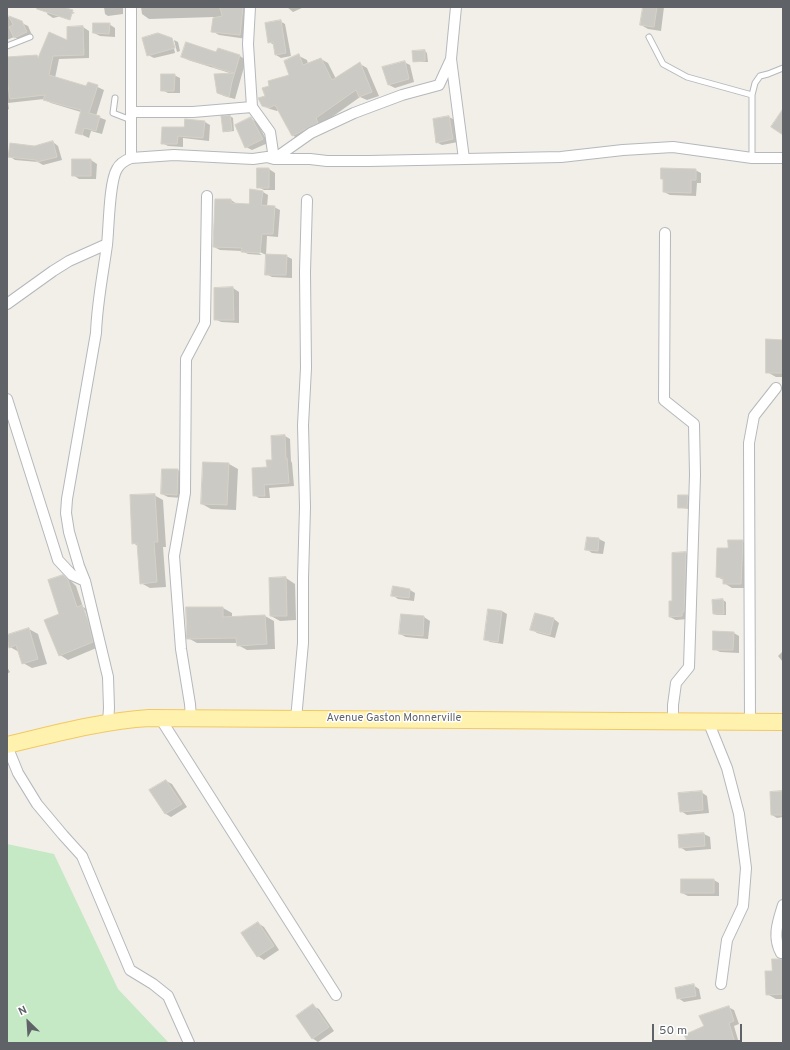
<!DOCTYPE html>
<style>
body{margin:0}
#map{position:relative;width:790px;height:1050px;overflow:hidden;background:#f1efe8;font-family:Overpass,sans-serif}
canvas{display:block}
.frame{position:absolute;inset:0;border:8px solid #5f6368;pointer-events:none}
.north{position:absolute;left:8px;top:1002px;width:40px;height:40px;-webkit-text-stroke:3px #fff;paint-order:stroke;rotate:335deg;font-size:11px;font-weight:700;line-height:16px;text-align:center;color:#5f6368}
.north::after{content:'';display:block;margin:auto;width:14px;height:18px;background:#5f6368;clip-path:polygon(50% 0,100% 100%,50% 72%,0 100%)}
.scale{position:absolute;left:652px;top:1024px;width:90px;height:18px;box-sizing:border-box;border:2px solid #5f6368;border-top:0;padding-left:5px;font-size:12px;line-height:14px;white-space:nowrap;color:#5f6368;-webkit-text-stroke:3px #fff;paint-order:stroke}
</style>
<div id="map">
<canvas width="790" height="1050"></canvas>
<div class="frame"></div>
<div class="north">N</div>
<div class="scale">50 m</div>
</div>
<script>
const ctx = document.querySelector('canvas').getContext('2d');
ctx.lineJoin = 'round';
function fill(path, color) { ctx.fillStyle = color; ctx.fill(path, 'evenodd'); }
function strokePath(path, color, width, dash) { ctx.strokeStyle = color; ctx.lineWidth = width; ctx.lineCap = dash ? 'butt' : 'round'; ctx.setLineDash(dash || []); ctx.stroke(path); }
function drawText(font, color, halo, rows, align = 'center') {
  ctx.font = font + ' Overpass,sans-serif'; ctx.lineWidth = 3; ctx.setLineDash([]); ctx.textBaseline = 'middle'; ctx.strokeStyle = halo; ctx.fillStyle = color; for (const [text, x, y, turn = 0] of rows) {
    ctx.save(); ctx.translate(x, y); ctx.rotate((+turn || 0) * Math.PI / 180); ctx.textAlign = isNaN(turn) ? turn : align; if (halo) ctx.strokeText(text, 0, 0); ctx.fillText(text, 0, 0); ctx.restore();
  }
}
fill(new Path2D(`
 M7,844L54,854L118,989L169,1043H7Z`), '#c5e8c5');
fill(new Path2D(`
 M50,7H60L75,13L53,18L47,14Z
 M104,7H123V14L108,16L105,14Z
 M141,7H249L247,39L219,35L212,31L214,17L149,19L142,14Z
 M287,7H304L293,12Z
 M644,7H664L661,31L648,29L641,25Z
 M7,16L28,26L32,35L20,40L14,37L7,40Z
 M280,21L285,24L291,56L281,58L276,55L274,45L269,42Z
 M109,24L115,28V37L100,36L94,33Z
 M83,27L89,31V58L59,59L55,78L87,87L89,83L104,90L96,116L106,120L102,134L91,131L89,138L76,132L81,112L51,103L44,99L8,103L9,109L7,110V58L37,56L39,58L68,41Z
 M172,39L175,53L154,58L148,55Z
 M174,40L178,42L180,51L177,52Z
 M218,50L240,56L246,60L235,99L224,96L218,93L233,74L188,60L183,57L217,53Z
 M425,51L427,53L428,62H416L414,61Z
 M299,56L307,60L308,64L321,59L328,63L336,79L360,64L367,68L379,96L367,100L360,97L300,140L292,135L279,110L277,111L270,109L262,105L271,86L291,75Z
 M404,62L410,65L414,82L395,88L389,85Z
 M174,75L180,78V93H168L162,90Z
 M230,116L233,118L234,131L226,132L224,131L222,117Z
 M449,117L455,120L458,142L442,145L436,142L434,120Z
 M251,119L257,122L268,143L252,150L246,147Z
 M205,122L210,125L209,141L183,138V147L168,146L162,143L185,128Z
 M53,142L58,146L62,160L43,165L38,162L15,160L9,156L34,147Z
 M91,160L97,164L96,179H79L73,175Z
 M258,169H269L275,173V190H264L258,187Z
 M695,170L701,173V183H697L696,196L670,195L664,192V180L662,179Z
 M263,192L268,195L267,207H274L280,210L278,237L267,236L266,255L256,250L255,251L262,255L248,254L242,251L220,250L214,247L216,200H231L237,204L250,205Z
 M286,256L292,259V278L272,277L266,274Z
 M233,288L239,292V323L221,322L215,319Z
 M783,341V377H776L767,372Z
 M285,436L290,439L291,461L292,463L294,486L269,488L270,498H259L254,495Z
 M229,464L238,469L236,510L211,509L202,504Z
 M178,470L184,474L183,498L168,497L162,494Z
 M783,485V503L782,502Z
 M154,495L163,500L166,547H163L166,587L150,588L141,583L138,546L133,543Z
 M688,496L690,497V509L682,508L679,507Z
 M588,538L599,539L605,542L603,554L592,553L586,549Z
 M742,541L750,546L749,588H732L724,583V580L717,577L729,549Z
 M686,553L692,557L688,619L676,620L670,617Z
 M63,576L71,581L76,586L83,607L90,611L101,646L68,660L60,655V615ZM82,609L85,610L90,624L89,625Z
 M286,578L295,584L296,620L280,621L271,616Z
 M410,590L415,593L414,601L398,599L392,595Z
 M723,600L726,602V615H717L714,614Z
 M223,608L232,613V618L265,616L274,621L275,649L247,650L238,645V643H197L188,638Z
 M502,611L507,614L503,644L490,642L485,639Z
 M536,614L554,619L559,623L555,638L537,633L532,629Z
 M424,617L430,621L428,639L406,637L400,634Z
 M29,629L38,634L47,664L32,668L23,663L19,652L10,647L7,638V636Z
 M734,633L739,636V653L720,652L714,649Z
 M783,651V662L778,656Z
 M7,667L10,672L7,674Z
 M166,781L172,784L187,807L171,817L166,814Z
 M701,792L707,796L709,813L687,815L681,811Z
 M782,792L783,817L777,818L772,815L771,793Z
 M704,834L710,837L711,849L686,851L680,847Z
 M714,880L719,883V896H688L682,893Z
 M258,923L264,927L279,950L264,960L258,956Z
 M783,960V999H776L767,994L773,972Z
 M693,985L699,989L701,999L684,1002L678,998Z
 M313,1006L319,1009L334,1031L318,1042L312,1038Z
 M728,1007L734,1010L739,1024L734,1026L739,1043H689L705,1027Z`), '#0003');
const building = new Path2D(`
 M37,7H63L73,10L70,20L37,9Z
 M220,7H243L240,35L211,32L213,18L222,16Z
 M643,7H657L654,27L640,25Z
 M9,16L22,21L27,32L14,38L9,27L13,25Z
 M281,20L286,53L275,55L273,42L268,43L265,23Z
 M93,23H110L109,34L93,33Z
 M83,26L84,55L53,56L49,75L86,86L88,82L98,85L89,113L100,116L96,131L84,128L82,135L75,133L81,110L43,100L45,95L10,99L7,79V57L37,55L38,58L49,32L67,40V27Z
 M158,33L172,38L175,48L147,56L142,38Z
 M186,42L216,52L218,48L240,55L232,82L229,97L217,93L214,74L234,73L213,67L212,65H206L181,57Z
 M425,50V61L413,62L412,51Z
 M299,54L303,65L321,58L332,80L360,62L372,92L359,97L356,90L316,118L318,123L292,136L275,105L269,108L262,106L258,98L265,96L262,88L269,86L268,81L289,75L284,61Z
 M405,61L409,79L388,85L382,67Z
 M161,74H175L174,91H161Z
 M783,109V135L771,127Z
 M230,115L232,130L223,132L221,116Z
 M449,116L453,139L436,143L433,119Z
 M251,117L263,139L245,148L235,125Z
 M185,119L205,121L203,138L178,136L177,144H161L162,127H184Z
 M53,141L57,157L37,162L36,160L8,157L10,143L34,146Z
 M72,159H91V176H72Z
 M257,168H269V188H257Z
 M661,168L696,169V180H691V193L663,192V179H661Z
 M250,189L263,191L261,205L275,206L273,234H262L260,253L241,252L242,248L213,247L215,199H231V203L249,204Z
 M266,254L287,255L286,275H265Z
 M233,287L234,320H214V288Z
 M766,339L783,340V373H766Z
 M285,435L286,459L287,458L289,483L264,485L265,496H253L252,468L267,467L266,460H272L271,436Z
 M203,462L229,463L227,505L201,504Z
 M162,469H178L177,495L161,494Z
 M155,494L158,542H154L157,582L140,584L137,543L132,544L130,495Z
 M678,495H688L687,508H678Z
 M587,537L599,538L598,551L585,550Z
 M728,540H743L741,584H723V578L716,577L717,548H728Z
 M686,552L684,612H682V616L669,617V601H672V553Z
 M63,575L68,580L77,607L82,605L88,620L93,642L59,656L44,620L59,614L48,580Z
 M286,577L287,616H270L269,578Z
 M393,586L410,589L409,598L391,596Z
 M723,599L724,614H713L712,600Z
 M186,607H223V617L265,615L267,644L237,646L236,638L187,639Z
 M488,609L502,611L498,642L484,640Z
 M535,613L554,618L550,635L530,630Z
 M401,614L424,616L423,636L399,634Z
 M29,628L38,659L22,664L16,645L9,648L7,635Z
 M713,631L734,632L733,650H713Z
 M166,780L182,804L165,814L149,790Z
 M702,791L703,810L680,812L678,793Z
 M782,791L783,815H771L770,792Z
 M704,833L705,846L679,848L678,835Z
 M681,879H714V893H681Z
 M258,922L274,946L257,957L241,933Z
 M772,959H783V994L766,995L765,971H772Z
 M694,984L696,996L677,999L675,988Z
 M313,1004L329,1027L312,1039L296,1016Z
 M729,1006L734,1021L729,1023L735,1043H688L684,1035L704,1026L699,1016Z`);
fill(building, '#cccac5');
strokePath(building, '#d6d1c6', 1);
const service = new Path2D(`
 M649,37L663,64L687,77L752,95
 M7,46L30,37
 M115,98L113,113L131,120
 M752,158V95L755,83L760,76L768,74L783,68`);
const minor = new Path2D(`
 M131,7V158L174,155L253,159L267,157L274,159H310L327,161H369L561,157L623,150L673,147L752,158H783
 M250,7L248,44L252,107
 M456,7L451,59L464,159
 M131,112H193L252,107L270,132L274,159L311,133L354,113L402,95L439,85L451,59
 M665,233L664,400L694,424L695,475L689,667L676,683L673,705V720
 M7,304L53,271L69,261L107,244
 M7,399L58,560L72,575L85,581
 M160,718L336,995
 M191,718L190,704L181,649L174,556L185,493L186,359L205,323L207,196
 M296,719L303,643V578L305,507L303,425L306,368L305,272L307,200
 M708,721L727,768L739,814L746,868L743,906L727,940L721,984
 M750,721L749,443L754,416L776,388
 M108,722L109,708L108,677L85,581L79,566L69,532L66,513L67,499L96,333C97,303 103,274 107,245C109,227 109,182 117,169C120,163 126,160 131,158
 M7,746L18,773L37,804L63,835L82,856L130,970L153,984L168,996L189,1043
 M781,953C772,937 778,921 783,905`);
const primary = new Path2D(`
 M7,745C54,734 101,721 149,718L783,722`);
strokePath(service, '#b5b8bc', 7);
strokePath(minor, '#b5b8bc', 12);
strokePath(primary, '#f2c960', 18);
strokePath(service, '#fff', 5);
strokePath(minor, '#fff', 10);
strokePath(primary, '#fff2af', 16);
drawText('11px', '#5f6368', '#fff', [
 ["Avenue Gaston Monnerville",394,719]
]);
</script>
